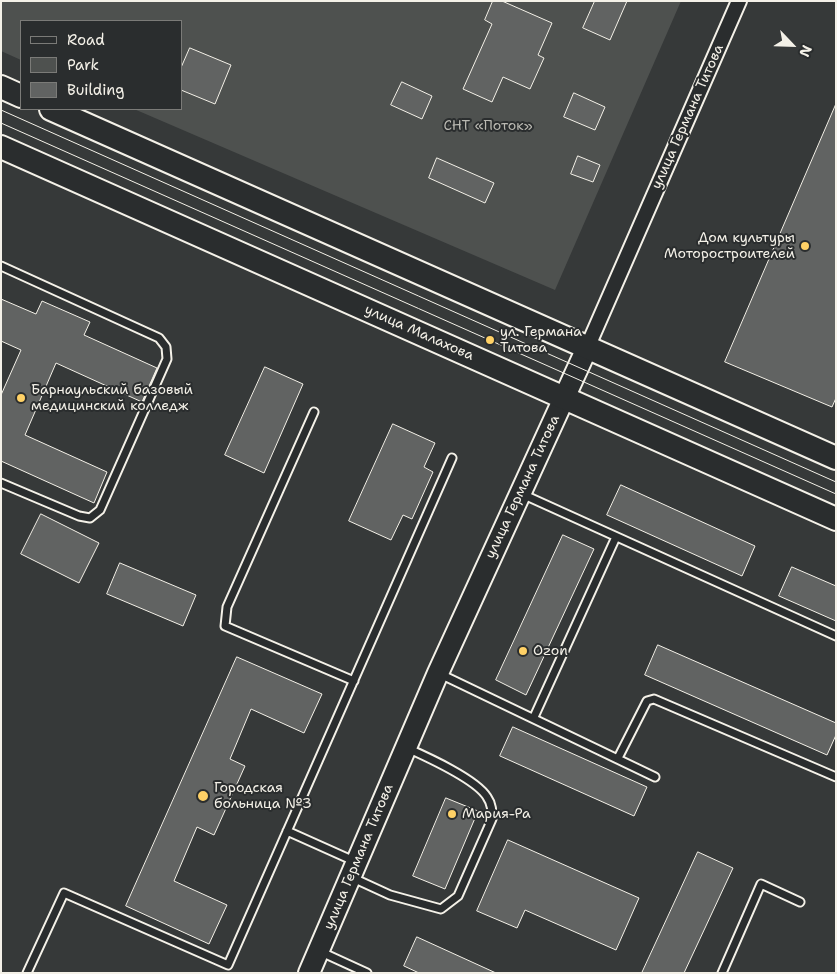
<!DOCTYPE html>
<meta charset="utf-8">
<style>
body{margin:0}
#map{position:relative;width:837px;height:974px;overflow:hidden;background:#363939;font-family:"Shantell Sans",sans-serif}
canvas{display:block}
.frame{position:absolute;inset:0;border:2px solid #f4f1e8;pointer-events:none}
.legend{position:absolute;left:20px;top:20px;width:162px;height:90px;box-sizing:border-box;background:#2a2d2e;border:1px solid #7b7b78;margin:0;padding:6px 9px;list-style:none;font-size:15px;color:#f4f1e8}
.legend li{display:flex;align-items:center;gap:10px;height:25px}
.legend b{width:25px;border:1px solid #7b7b78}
.north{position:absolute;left:767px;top:20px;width:50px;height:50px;-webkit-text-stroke:4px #2a2d2e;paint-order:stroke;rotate:114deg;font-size:14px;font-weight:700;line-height:20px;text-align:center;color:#f4f1e8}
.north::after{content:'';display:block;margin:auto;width:18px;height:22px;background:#f4f1e8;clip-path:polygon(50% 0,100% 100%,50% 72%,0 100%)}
</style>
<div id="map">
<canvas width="837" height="974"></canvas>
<div class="frame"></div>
<ul class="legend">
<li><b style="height:6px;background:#2a2d2e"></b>Road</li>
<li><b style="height:14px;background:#4e514f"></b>Park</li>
<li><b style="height:14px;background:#616362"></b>Building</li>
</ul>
<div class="north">N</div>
</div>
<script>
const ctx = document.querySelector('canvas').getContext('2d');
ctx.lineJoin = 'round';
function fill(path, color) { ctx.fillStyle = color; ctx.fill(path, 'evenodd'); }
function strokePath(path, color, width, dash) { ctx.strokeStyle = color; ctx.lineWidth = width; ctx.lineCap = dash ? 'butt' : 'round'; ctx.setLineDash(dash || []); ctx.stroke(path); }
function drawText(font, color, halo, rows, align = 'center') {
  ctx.font = font + ' "Shantell Sans",sans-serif'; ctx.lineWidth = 4; ctx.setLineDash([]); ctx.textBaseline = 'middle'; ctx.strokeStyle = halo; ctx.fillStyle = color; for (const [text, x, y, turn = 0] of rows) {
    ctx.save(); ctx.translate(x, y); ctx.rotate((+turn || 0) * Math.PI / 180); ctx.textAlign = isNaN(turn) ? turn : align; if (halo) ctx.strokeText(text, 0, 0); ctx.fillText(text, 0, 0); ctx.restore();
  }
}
fill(new Path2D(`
 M1,1H681L555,290L134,109H181V21H21V60L1,51Z`), '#4e514f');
const building = new Path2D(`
 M493,1H502L552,23L538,55L544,58L530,89L503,77L492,102L463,89L492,24L485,20Z
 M595,1H627L610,40L583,28Z
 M190,48L231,65L215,104L181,90V68Z
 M402,82L432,96L422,119L391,105Z
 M574,93L605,107L595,130L564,117Z
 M836,104V398L832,407L725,362Z
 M578,156L600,165L593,182L571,174Z
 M437,158L494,183L485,203L429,178Z
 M1,299L36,314L42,301L90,322L84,335L157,368L142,402L56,363L25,435L107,472L94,503L1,461V395L21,350L1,341Z
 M265,367L303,384L264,473L225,455Z
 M393,424L435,443L424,467L433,472L412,519L403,515L391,540L349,521Z
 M621,485L755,546L742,576L607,515Z
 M41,514L99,543L79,583L21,554Z
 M563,535L594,549L526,695L496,680Z
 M120,563L196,595L183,626L107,594Z
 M792,567L836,586V621L779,596Z
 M658,645L836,723V735L827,755L645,675Z
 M237,657L322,694L304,733L251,709L230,759L245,766L214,835L197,827L174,881L227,905L209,944L126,906Z
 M513,727L647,787L634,816L500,756Z
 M446,798L478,811L445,889L413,876Z
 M508,840L639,898L616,950L525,910L517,928L477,911Z
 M698,852L733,868L684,973H642Z
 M417,937L496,973H419L404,966Z`);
fill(building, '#616362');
strokePath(building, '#f4f1e8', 1);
const lane = new Path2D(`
 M1,266L159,338L166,347L167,359L100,510L90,518L79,516L1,483
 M314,412L227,607L225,626L354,681
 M522,494L836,636
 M438,673L655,777
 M534,717L616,537
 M618,758L647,701L654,699L836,777
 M287,831L354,861
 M353,878L390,895L441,909L458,896L492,819C492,811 492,804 487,797C476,779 427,757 407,748
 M319,951L367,973
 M27,973L64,893L228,965L452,458
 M722,973L761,884L800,902`);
const street = new Path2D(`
 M587,348L739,1`);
const secondary = new Path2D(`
 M309,973L438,673L587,348`);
const primary = new Path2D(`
 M1,87L21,96
 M51,109L836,458
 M1,147L836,519`);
strokePath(lane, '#f4f1e8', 11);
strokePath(street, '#f4f1e8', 18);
strokePath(secondary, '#f4f1e8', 24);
strokePath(primary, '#f4f1e8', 26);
strokePath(lane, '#2a2d2e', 7);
strokePath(street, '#2a2d2e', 14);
strokePath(secondary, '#2a2d2e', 20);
strokePath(primary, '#2a2d2e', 22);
strokePath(new Path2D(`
 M1,110L836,482
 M1,123L836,494`), '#f4f1e8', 1);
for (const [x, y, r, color] of [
 [805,246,5,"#ffd166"],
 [490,340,5,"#ffd166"],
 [21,398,5,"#ffd166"],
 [523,651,5,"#ffd166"],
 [203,796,6,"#ffd166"],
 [452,814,5,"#ffd166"]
]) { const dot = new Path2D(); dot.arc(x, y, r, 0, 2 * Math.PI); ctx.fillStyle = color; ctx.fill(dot); strokePath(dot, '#2a2d2e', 2); }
drawText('14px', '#f4f1e8', '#2a2d2e', [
 ["улица Германа Титова",688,117,-66],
 ["улица Малахова",419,333,24],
 ["улица Германа Титова",523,487,-65],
 ["улица Германа Титова",359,857,-67]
]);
drawText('14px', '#bab9b2', '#2a2d2e', [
 ["СНТ «Поток»",488,126]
]);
drawText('14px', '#f4f1e8', '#2a2d2e', [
 ["Дом культуры",795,238,"right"],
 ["Моторостроителей",795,254,"right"],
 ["ул. Германа",500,332],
 ["Титова",500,348],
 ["Барнаульский базовый",31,390],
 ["медицинский колледж",31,406],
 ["Ozon",533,651],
 ["Городская",214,788],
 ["больница №3",214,804],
 ["Мария-Ра",462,814]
], 'left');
</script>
